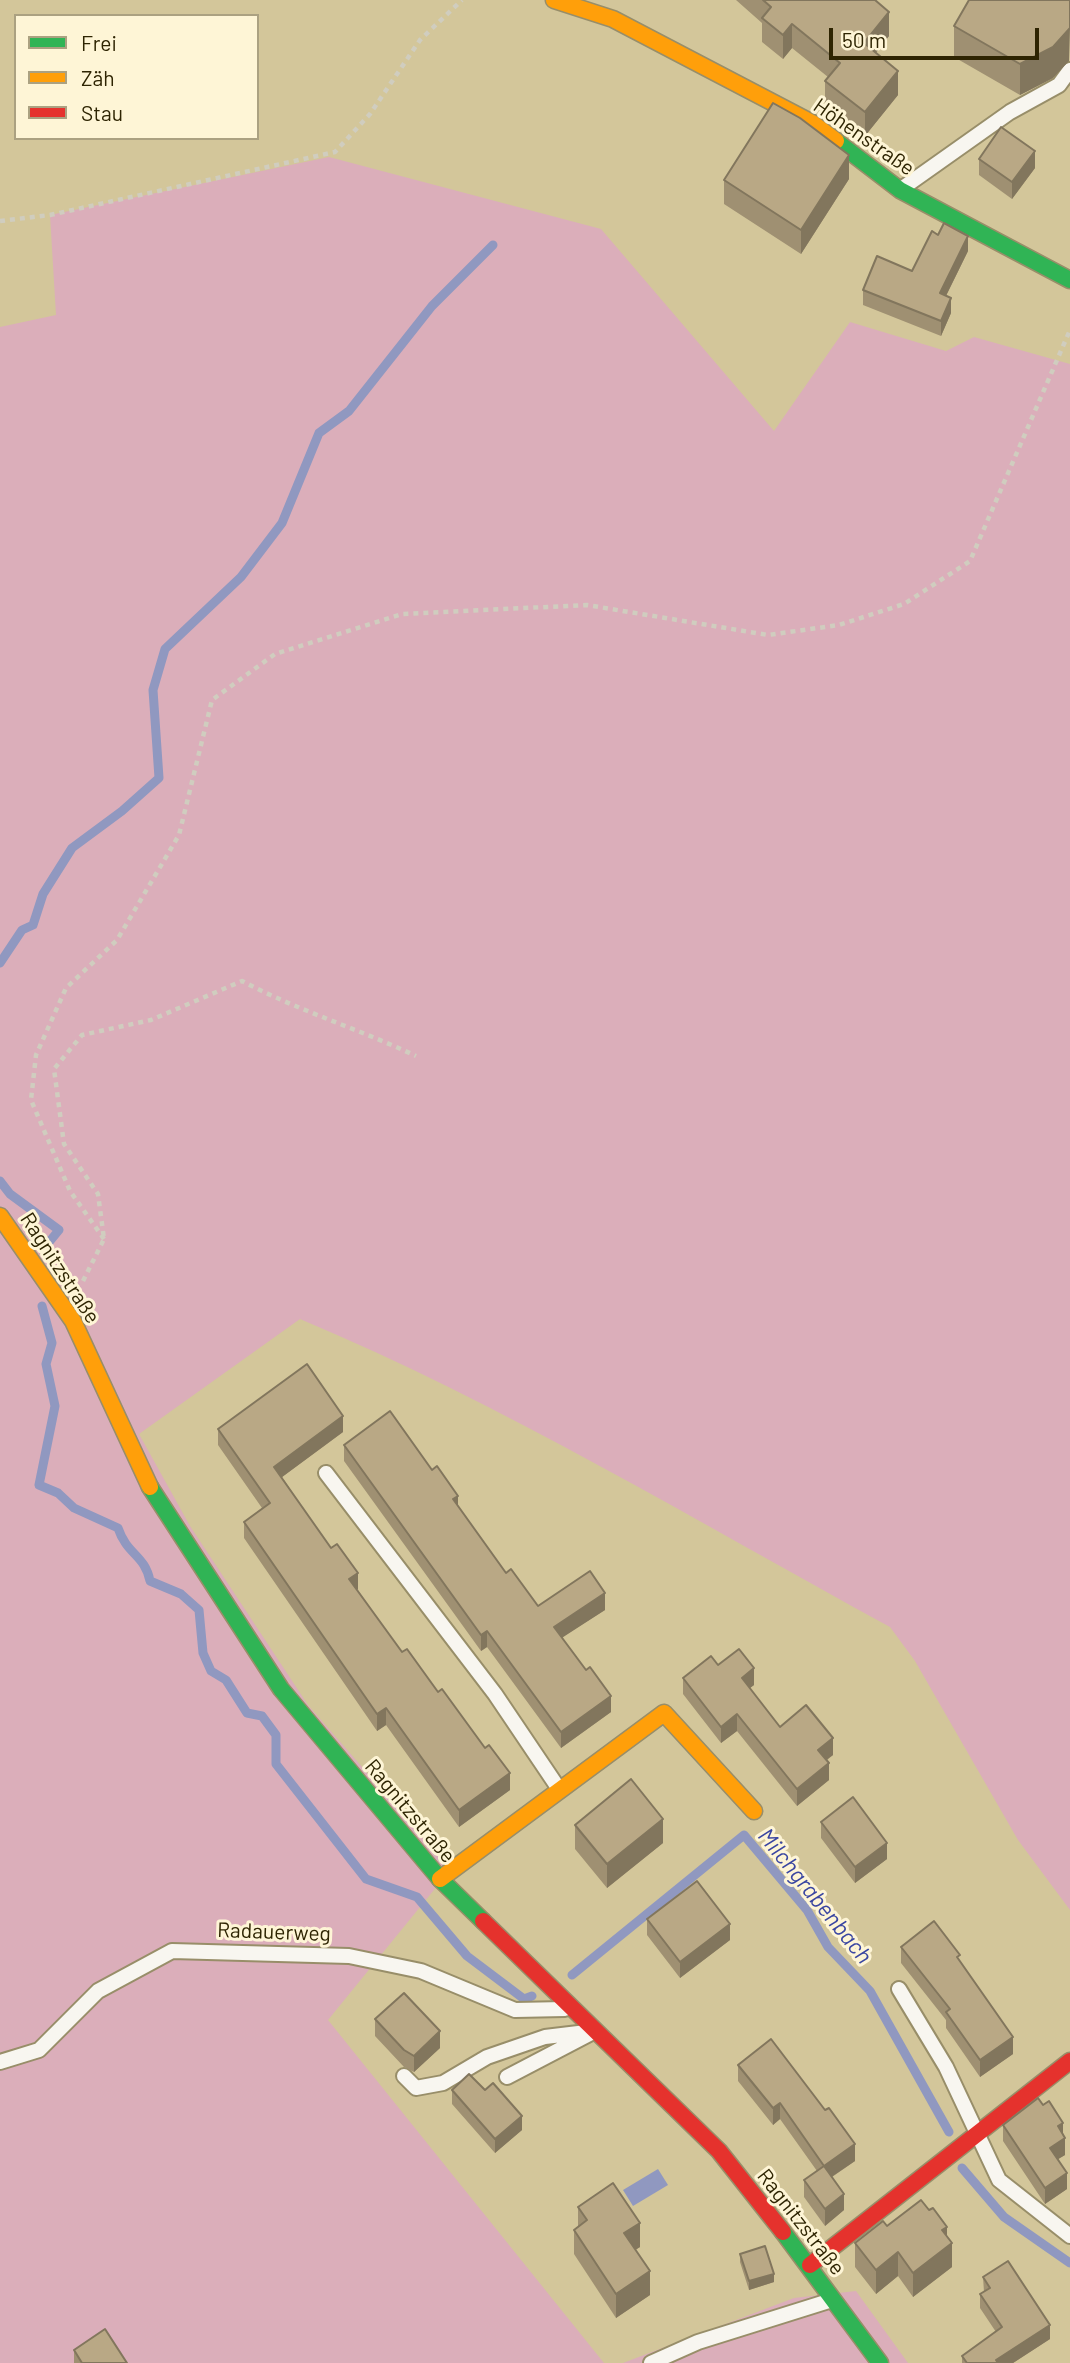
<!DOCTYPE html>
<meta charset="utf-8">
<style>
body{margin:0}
#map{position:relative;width:1070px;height:2363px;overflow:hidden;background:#d3c69a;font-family:Barlow,sans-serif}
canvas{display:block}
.legend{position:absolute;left:14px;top:14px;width:245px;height:126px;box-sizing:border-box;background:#fef5d6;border:2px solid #aba181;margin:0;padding:9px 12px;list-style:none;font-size:21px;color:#2e2402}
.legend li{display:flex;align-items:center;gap:14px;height:35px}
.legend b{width:35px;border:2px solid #aba181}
.scale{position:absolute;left:829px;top:28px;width:210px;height:32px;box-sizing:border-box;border:4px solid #2e2402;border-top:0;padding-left:9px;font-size:21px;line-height:24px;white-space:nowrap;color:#2e2402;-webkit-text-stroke:5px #fef5d6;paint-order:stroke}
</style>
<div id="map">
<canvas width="1070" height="2363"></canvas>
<ul class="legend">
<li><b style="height:9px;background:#30b455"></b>Frei</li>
<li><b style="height:9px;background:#ff9f0a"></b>Zäh</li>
<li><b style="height:9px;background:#e5322d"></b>Stau</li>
</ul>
<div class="scale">50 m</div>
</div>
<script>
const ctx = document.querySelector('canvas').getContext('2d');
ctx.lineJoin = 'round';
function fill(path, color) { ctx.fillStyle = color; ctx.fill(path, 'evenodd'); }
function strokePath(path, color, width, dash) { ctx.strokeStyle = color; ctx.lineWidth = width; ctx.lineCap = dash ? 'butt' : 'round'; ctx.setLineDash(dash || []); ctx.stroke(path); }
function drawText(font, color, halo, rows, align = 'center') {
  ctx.font = font + ' Barlow,sans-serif'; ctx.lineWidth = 6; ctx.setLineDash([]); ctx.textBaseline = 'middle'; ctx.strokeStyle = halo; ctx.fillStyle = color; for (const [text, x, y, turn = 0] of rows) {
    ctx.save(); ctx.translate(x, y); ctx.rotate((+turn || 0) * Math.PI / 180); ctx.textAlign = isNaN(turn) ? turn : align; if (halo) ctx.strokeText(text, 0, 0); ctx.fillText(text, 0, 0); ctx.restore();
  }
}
fill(new Path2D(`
 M329,157L601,229L774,431L850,322L946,351L974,337L1070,364V1910L1018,1840L915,1661L890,1627C698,1522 501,1403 300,1319L139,1434L190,1526L308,1705L451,1869L328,2020L604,2363H0V327L56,315L50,215Z
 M856,2291L908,2363H623L794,2298Z`), '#dbaeba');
fill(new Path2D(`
 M658,2169L668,2185L633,2206L623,2190Z`), '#9098c0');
strokePath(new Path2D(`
 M0,963L22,930L33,925L43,894L72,848L122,811L159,778L153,690L165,649L241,577L282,523L319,433L349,411L432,306L493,245
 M0,1181L10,1194L59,1230L45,1247L47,1258
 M42,1306L52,1343L46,1364L55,1406L39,1485L58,1493L74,1508L118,1528C127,1555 145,1555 150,1581L181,1594L199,1610L203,1653L211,1671L226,1680L247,1713L262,1716L276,1735V1764L366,1879L417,1897L467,1956L524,1999L532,1996
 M572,1975L744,1835L807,1910L828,1947L870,1991L949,2132
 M962,2168L1004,2217L1070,2263`), '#9098c0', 9);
const lane = new Path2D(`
 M904,187L1010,112L1059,85L1070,70
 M326,1473L495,1694L559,1789
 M899,1989L946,2067L999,2180L1070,2236
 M0,2062L39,2050L98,1991L172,1951L349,1956L421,1971L515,2010L565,2009
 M404,2076L416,2088L443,2083L487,2057L545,2037L595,2031L507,2077
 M651,2363L698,2342L832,2300`);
const fast = new Path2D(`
 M836,141L900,190L1070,280
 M150,1487L281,1689L440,1879L483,1921
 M783,2232L880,2363`);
const slow = new Path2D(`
 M554,0L613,19L812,123L836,141
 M0,1216L73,1321L150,1487
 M440,1879L664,1713L754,1811`);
const jam = new Path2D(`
 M483,1921L719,2151L783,2232
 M810,2265L1070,2061`);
strokePath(lane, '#988e69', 18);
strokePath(fast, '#988e69', 19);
strokePath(slow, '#988e69', 19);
strokePath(jam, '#988e69', 19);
strokePath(new Path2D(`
 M0,221L50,215L335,152L370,114L420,40L462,0
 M104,1239L70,1191L31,1100L36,1055L66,988L117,940L179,835L212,700L275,654L402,614L587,605L768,635L839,625L904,604L970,561L1070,330
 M83,1281L104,1239L98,1194L64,1144L54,1069L82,1035L151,1020L242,981C299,1011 359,1029 416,1056`), '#d0cdbf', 4.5, [5, 5]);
strokePath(lane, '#f8f6f0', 14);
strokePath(fast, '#30b455', 16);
strokePath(slow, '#ff9f0a', 16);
strokePath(jam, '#e5322d', 16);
fill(new Path2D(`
 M736,0H875L889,36L876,53L898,95L865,136L825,105V81L828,77L792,48L783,59L762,42V23Z
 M954,26L1053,78L1020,95L954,57Z
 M979,159L1035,168L1012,199L979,175Z
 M849,179L801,254L724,204V180Z
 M968,251L946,296L951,313L941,336L863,305V290L912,271Z
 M218,1429L343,1432L282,1477L357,1589L402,1652L510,1790L459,1827L386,1725L377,1731L244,1538V1522L262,1508L218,1445Z
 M344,1445L458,1506L506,1573L538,1606L605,1610L562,1637L611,1712L561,1748L487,1647L481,1651L344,1461Z
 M718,1665L754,1685L750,1688L780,1727L833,1755L827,1760L829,1780L797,1806L737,1731L721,1743L683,1694V1678Z
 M821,1822L887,1859L855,1883L821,1838Z
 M575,1825L663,1843L607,1888L575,1849Z
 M647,1919L730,1940L680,1978L647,1935Z
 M901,1947L960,1961L1013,2054L980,2077L946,2028V2020L901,1963Z
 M375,2019L440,2048L414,2072L404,2067L375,2036Z
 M738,2065L855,2161L832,2177L844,2210L825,2226L804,2197V2180L817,2171L780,2119L773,2125L738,2081Z
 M452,2090H485L522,2130L495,2153L452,2104Z
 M1003,2125L1063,2135L1065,2155L1058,2159L1067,2189L1045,2204L1003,2141Z
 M578,2207L640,2247L635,2250L650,2295L616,2318L574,2254V2230L578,2227Z
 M887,2226L947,2236L952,2267L913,2297L898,2276L876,2294L855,2267V2243Z
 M740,2254L774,2282L749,2290L740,2262Z
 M983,2277L1050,2339L1013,2363H962V2356L996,2332L980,2308V2294L984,2292Z
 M74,2350L127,2363H74Z`), '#9f9072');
fill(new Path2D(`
 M889,12V36L864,67V43Z
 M792,24V48L783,59V35Z
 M1070,28L1069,61L1053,78L1020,95V64Z
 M898,71V95L865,136V112Z
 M1035,151V168L1012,199V182Z
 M849,155V179L801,254V230Z
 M968,236V251L940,308V293Z
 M951,298V313L941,336V321Z
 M343,1416V1432L274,1483V1467Z
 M458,1496V1512L453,1499Z
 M358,1573V1589L349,1595V1579Z
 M605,1593V1610L554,1643V1627Z
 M487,1631V1647L481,1651V1635Z
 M754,1668V1685L742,1694V1678Z
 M611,1696V1712L561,1748V1732Z
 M386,1708V1725L377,1731V1714Z
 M737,1714V1731L721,1743V1727Z
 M833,1738V1755L818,1766V1750Z
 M829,1763V1780L797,1806V1789Z
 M510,1773V1790L459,1827V1810Z
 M663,1819V1843L607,1888V1864Z
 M887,1843V1859L855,1883V1867Z
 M730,1924V1940L680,1978V1962Z
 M440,2031V2048L414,2072V2056Z
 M1013,2037V2054L980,2077V2060Z
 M780,2103V2119L773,2125V2108Z
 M522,2116V2130L495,2153V2139Z
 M1063,2123V2139L1058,2126Z
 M1065,2138V2155L1050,2164V2148Z
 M855,2144V2161L824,2182V2166Z
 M1067,2173V2189L1045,2204V2188Z
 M844,2194V2210L825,2226V2209Z
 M640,2223V2247L624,2257V2233Z
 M947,2227V2246L952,2243V2267L913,2297V2273L942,2230Z
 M898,2252V2276L876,2294V2270Z
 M650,2271V2295L616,2318V2294Z
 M774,2274V2282L749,2290V2281Z
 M1050,2325V2339L1013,2363H996V2360Z`), '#82765d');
const building = new Path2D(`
 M763,0H875L889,12L864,43L898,71L865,112L825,81L840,63L792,24L783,35L762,18L771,7Z
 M969,0H1070V28L1053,47L1020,64L954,26Z
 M773,103L800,118L849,155L801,230L724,180Z
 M1001,127L1035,151L1012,182L979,159Z
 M944,223L968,236L940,293L951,298L941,321L863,290L877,256L912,271L932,231L938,235Z
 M307,1364L343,1416L274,1467L331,1548L337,1544L358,1573L349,1579L402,1652L407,1649L438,1692L442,1689L485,1748L489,1745L510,1773L459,1810L386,1708L377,1714L244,1522L270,1503L218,1429Z
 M390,1411L432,1470L437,1466L458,1496L453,1499L506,1573L511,1569L538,1606L590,1571L605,1593L554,1627L586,1670L590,1667L611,1696L561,1732L487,1631L481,1635L344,1445Z
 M739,1649L754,1668L742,1678L780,1727L806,1705L833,1738L818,1750L829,1763L797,1789L737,1714L721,1727L683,1678L711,1656L718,1665Z
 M631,1779L663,1819L607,1864L575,1825Z
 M853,1797L887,1843L855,1867L821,1822Z
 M697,1881L730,1924L680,1962L647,1919Z
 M934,1921L960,1955L957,1957L1013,2037L980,2060L946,2012L950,2009L901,1947Z
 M404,1993L440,2031L414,2056L404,2050L375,2019Z
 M771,2039L825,2110L829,2108L855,2144L824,2166L780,2103L773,2108L738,2065Z
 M469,2074L485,2090L493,2083L522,2116L495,2139L452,2090Z
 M1038,2098L1043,2105L1049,2101L1063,2123L1058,2126L1065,2138L1050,2148L1067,2173L1045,2188L1003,2125Z
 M824,2166L844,2194L825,2209L804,2180Z
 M613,2183L640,2223L624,2233L650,2271L616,2294L574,2230L587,2220L578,2207Z
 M921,2200L929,2210L933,2208L947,2227L942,2230L952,2243L913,2273L898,2252L876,2270L855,2243L883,2221L887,2226Z
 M765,2246L774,2274L749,2281L740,2254Z
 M1008,2261L1050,2325L996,2360L998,2363H967L962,2356L1002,2327L980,2294L990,2288L983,2277Z
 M105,2329L127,2363H82L74,2350Z`);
fill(building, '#b9a885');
strokePath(building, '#82765d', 2);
drawText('21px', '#2e2402', '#fef5d6', [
 ["Höhenstraße",864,137,35],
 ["Ragnitzstraße",60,1268,57],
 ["Ragnitzstraße",410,1811,50],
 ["Radauerweg",274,1932,2],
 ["Ragnitzstraße",801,2222,52]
]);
drawText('italic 23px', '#3a46a1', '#fef5d6', [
 ["Milchgrabenbach",815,1896,51]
]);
</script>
